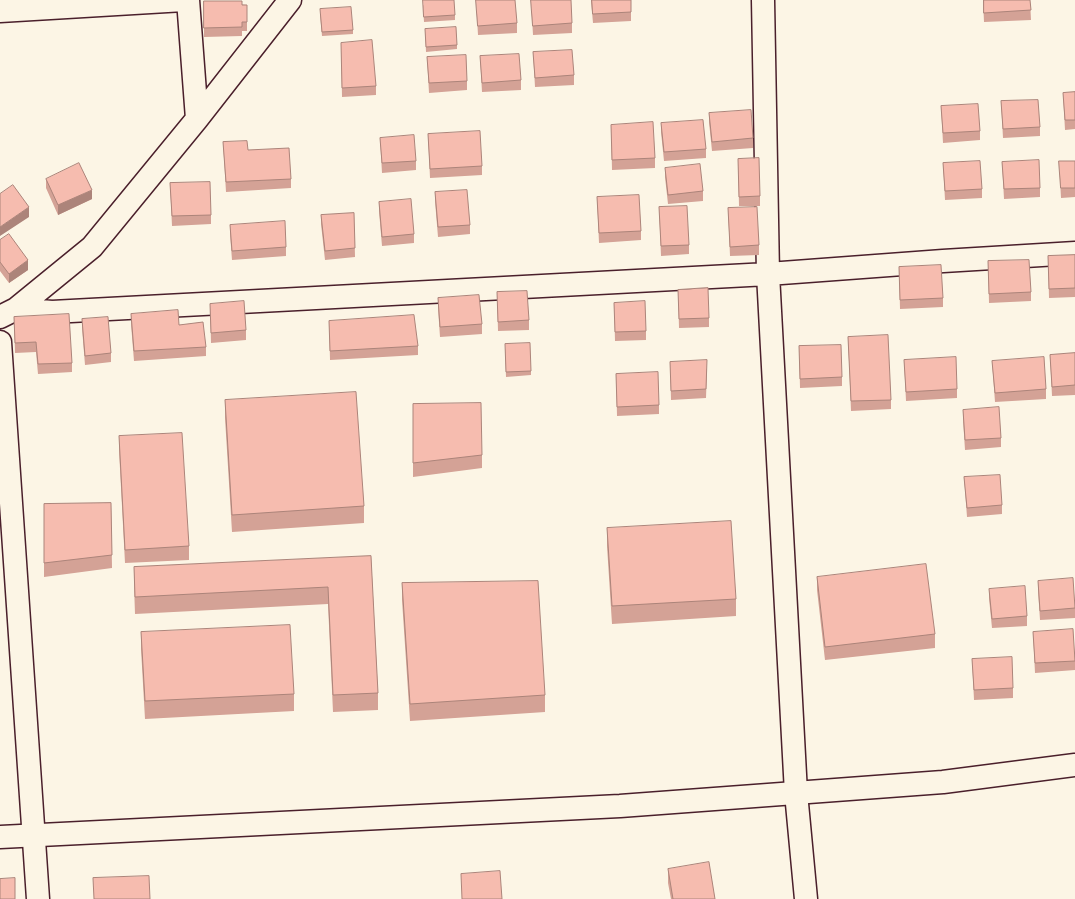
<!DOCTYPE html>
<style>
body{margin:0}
canvas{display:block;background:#fcf5e5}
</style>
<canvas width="1075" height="899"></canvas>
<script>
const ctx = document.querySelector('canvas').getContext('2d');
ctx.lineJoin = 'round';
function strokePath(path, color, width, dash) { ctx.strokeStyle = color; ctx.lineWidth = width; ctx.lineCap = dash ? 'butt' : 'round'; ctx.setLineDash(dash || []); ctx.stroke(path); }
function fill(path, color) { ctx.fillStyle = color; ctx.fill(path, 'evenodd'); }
const street = new Path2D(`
 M188,0L197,119
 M763,0L768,274L796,793L806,899
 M0,11L184,0
 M16,309L52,312L768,274L943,261L1075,253
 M0,317L16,309L92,247L197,119L290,0
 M0,342L38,899`);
const secondary = new Path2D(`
 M0,837L620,806L943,782L1075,765`);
strokePath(street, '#4a1f2b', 25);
strokePath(secondary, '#4a1f2b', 25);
strokePath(street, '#fcf5e5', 22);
strokePath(secondary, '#fcf5e5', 22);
fill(new Path2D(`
 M476,0L517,23V33L478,35Z
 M531,0L572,23V33L533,35Z
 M591,0H631V21L593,23Z
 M983,0H1030L1031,20L984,22Z
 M204,1L247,5V31H242V36L204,37Z
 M423,5L455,15V20L424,22Z
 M320,14L353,30V34L322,36Z
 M425,29L457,45V49L426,52Z
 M341,43L376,86V95L342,97Z
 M533,52L574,75V85L535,87Z
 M480,56L521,80V90L482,92Z
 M427,57L467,81V90L429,93Z
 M1075,92V129L1065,130L1063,93Z
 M1001,101L1040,127V136L1003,138Z
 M941,106L980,131V140L943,143Z
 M709,113L753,138V148L712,151L709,122Z
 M661,123L706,149V158L664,161L661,132Z
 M611,125L655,158V168L612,170Z
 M428,134L482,166V175L430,178Z
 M380,138L416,161V170L382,173Z
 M223,142L248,150L291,179V188L226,192Z
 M738,159L760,196V206H739Z
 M1059,161H1075V197L1061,198Z
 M1002,162L1040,188V197L1004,199Z
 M943,163L982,189V198L945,200Z
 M665,168L703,191V201L668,204L665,177Z
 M46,179L92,199L58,215L46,188Z
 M170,183L211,215V224L172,226Z
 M435,192L470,225V234L438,237L435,201Z
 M597,197L641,231V240L599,243Z
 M379,202L414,234V243L382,246L379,211Z
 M659,207L689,245V254L661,256Z
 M728,208L759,245V255L730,256Z
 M354,213L355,257L325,260L321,224V215Z
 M230,225L286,247V256L232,260L230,234Z
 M0,240L28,270L9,283L0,271Z
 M1075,255V297L1049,298L1048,256Z
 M988,261L1031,292V301L989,303Z
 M899,267L943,298V307L900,309Z
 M678,290L709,318V327L679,328Z
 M497,292L529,320V330L498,331Z
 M438,298L482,324V334L440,337L438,308Z
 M614,303L646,331V340L615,341Z
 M210,304L246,330V340L211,343Z
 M131,314L179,325L206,347V356L134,361L131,324Z
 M14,317L72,363V372L38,374L36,352L15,353Z
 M82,319L111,353V362L85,365L82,328Z
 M329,321L418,346V355L330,360Z
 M848,337L891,400V409L851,411Z
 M799,346L842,377V386L800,388Z
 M505,349L531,371V375L506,377Z
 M1075,353V395L1052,396L1050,355Z
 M904,360L957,389V398L906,401Z
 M992,361L1046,389V399L995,402Z
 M670,362L707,369L706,398L671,400Z
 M616,374L659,405V414L617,416Z
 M225,400L364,506V523L232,532L225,418Z
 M413,404L482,455V468L413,477Z
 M963,410L1001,438V447L965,450L963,419Z
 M119,436L189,546V560L125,563L119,450Z
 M964,477L1002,505V514L967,517Z
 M111,503L112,568L44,577V504Z
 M607,528L736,599V616L612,624L607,546Z
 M371,556L378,693V710L333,712L328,604L135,614L134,585V567Z
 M817,577L935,634V648L825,660L817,590Z
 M1038,581L1075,608V618L1040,620L1038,590Z
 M402,583L545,695V712L410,721L402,600Z
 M989,589L1027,616V626L992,628L989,598Z
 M141,632L294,694V711L145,719L141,649Z
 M1033,632L1075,656V670L1035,673Z
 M972,659L1013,688V698L974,700Z
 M668,869L715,899H671L668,883Z`), '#d4a296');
fill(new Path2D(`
 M92,190V199L58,215V205Z
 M29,207V217L0,236V227Z
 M28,260V270L9,283V274Z`), '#ac847a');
const building = new Path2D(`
 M423,0H454L455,15L424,17Z
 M476,0H515L517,23L478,26Z
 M531,0H571L572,23L533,26Z
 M592,0H631V12L593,14Z
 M984,0H1030L1031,10L984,13Z
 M204,1H242V5H247V22H242V27L204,28Z
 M351,7L353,30L322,32L320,9Z
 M456,27L457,45L426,47L425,29Z
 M372,40L376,86L342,88L341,43Z
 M572,50L574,75L535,78L533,52Z
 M519,54L521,80L482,83L480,56Z
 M466,55L467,81L429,83L427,57Z
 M1075,92V120H1065L1063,93Z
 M1038,100L1040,127L1003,129L1001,101Z
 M978,104L980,131L943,133L941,106Z
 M751,110L753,138L712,142L709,113Z
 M703,120L706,149L664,152L661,123Z
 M653,122L655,158L612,160L611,125Z
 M480,131L482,166L430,169L428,134Z
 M414,135L416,161L382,163L380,138Z
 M247,141L248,150L289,148L291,179L226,182L223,142Z
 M759,158L760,196L739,197L738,159Z
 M1039,160L1040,188L1004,189L1002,162Z
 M980,161L982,189L945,191L943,163Z
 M1059,161H1075V188H1061Z
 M79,163L92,190L58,205L46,179Z
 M700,164L703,191L668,195L665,168Z
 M210,182L211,215L172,216L170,183Z
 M13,185L29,207L0,227V194Z
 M467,190L470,225L438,227L435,192Z
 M639,195L641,231L599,233L597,197Z
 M411,199L414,234L382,237L379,202Z
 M687,206L689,245L661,246L659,207Z
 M757,207L759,245L730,247L728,208Z
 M354,213L355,248L325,251L321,215Z
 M285,221L286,247L232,251L230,225Z
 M9,234L28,260L9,274L0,262V240Z
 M1075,255V288L1049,289L1048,256Z
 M1029,260L1031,292L989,294L988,261Z
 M941,265L943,298L900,300L899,267Z
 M708,288L709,318L679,319L678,290Z
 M527,291L529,320L498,322L497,292Z
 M479,295L482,324L440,327L438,298Z
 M244,301L246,330L211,333L210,304Z
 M645,301L646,331L615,332L614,303Z
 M178,310L179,325L203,322L206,347L134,351L131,314Z
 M69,314L72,363L38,364L36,342L15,343L14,317Z
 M414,315L418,346L330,351L329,321Z
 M108,317L111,353L85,356L82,319Z
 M888,335L891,400L851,401L848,337Z
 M530,343L531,371L506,372L505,344Z
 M841,345L842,377L800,379L799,346Z
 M1075,353V385L1052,387L1050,355Z
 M956,357L957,389L906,392L904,360Z
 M1044,357L1046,389L995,393L992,361Z
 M707,360L706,389L671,391L670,362Z
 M658,372L659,405L617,407L616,374Z
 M356,392L364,506L232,515L225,400Z
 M481,403L482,455L413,463V404Z
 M999,407L1001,438L965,440L963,410Z
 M182,433L189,546L125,550L119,436Z
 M1000,475L1002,505L967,508L964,477Z
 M111,503L112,555L44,563V504Z
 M731,521L736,599L612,606L607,528Z
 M371,556L378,693L333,695L328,587L135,597L134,567Z
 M926,564L935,634L825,647L817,577Z
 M1073,578L1075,608L1040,611L1038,581Z
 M538,581L545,695L410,704L402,583Z
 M1025,586L1027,616L992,619L989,589Z
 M290,625L294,694L145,701L141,632Z
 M1073,629L1075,661L1035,663L1033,632Z
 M1012,657L1013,688L974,690L972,659Z
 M709,862L715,899H673L668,869Z
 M500,871L502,899H462L461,874Z
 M149,876L150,899H94L93,878Z
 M15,878V899H0V879Z`);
fill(building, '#f6bcaf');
strokePath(building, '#ac847a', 1);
</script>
